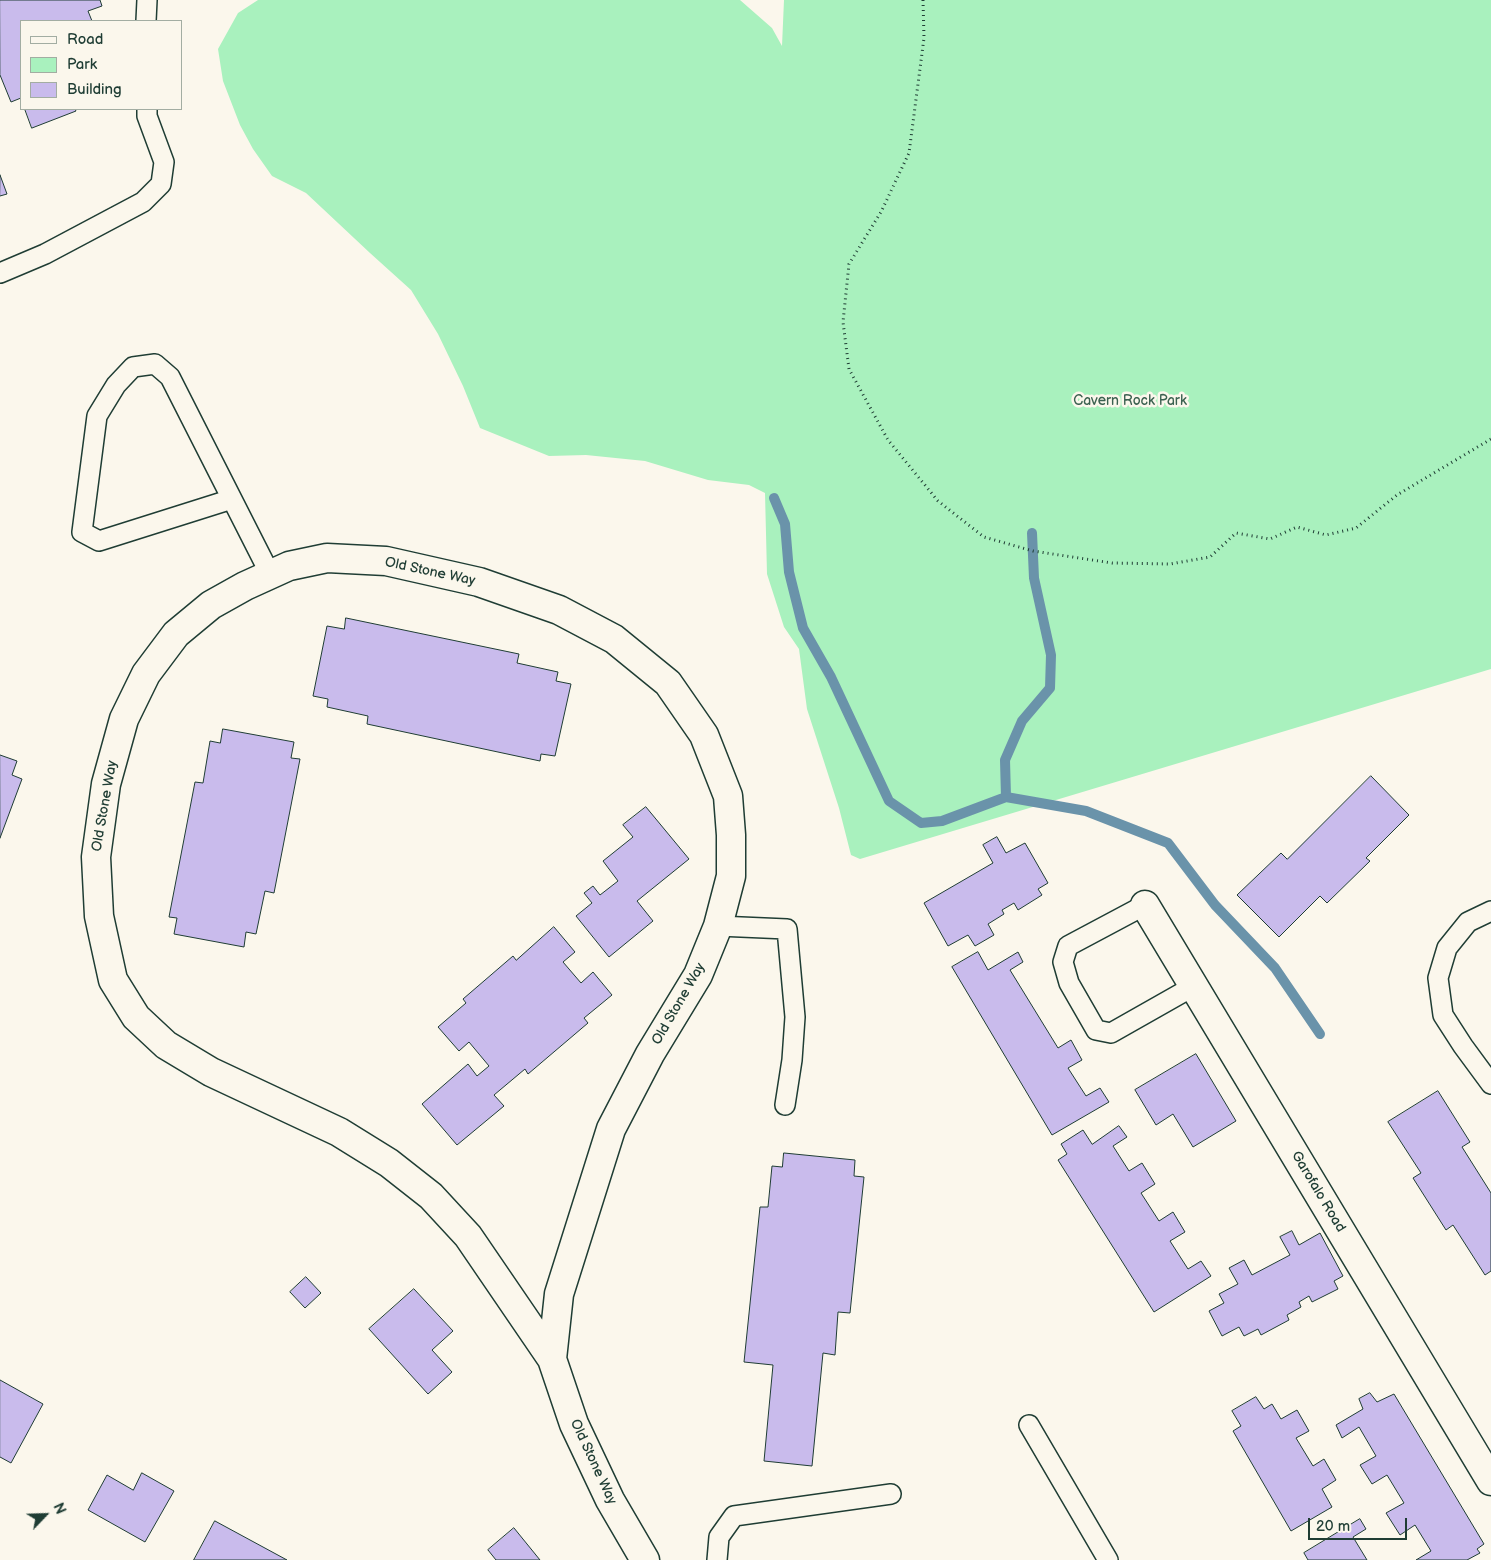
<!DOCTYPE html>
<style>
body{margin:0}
#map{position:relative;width:1491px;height:1560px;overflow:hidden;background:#fbf7ec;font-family:"Balsamiq Sans",sans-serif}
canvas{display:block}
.legend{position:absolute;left:20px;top:20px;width:162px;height:90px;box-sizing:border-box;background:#fbf7ec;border:1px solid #a3ada2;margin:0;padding:6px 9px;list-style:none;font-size:15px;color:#1f3d34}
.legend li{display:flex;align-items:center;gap:10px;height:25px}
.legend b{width:25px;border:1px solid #a3ada2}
.north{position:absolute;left:20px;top:1490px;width:50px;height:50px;-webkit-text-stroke:4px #fbf7ec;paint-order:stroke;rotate:66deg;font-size:14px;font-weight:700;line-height:20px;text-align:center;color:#1f3d34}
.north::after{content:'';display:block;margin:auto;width:18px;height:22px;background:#1f3d34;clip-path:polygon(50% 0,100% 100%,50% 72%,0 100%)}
.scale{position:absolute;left:1308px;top:1518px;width:99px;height:22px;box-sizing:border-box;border:2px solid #1f3d34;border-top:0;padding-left:6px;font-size:15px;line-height:18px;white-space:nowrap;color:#1f3d34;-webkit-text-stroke:4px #fbf7ec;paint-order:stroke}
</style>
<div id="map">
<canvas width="1491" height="1560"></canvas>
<ul class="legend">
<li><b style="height:6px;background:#fbf7ec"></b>Road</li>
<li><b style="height:14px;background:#a9f1be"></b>Park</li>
<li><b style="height:14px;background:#c9bbec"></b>Building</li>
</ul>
<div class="north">N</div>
<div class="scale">20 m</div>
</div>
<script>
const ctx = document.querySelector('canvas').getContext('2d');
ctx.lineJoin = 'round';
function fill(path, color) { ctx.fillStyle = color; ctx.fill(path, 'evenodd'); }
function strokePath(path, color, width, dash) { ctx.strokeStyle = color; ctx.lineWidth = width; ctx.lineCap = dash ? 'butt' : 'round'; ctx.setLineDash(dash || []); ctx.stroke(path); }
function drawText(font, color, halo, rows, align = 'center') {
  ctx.font = font + ' "Balsamiq Sans",sans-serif'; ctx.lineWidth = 5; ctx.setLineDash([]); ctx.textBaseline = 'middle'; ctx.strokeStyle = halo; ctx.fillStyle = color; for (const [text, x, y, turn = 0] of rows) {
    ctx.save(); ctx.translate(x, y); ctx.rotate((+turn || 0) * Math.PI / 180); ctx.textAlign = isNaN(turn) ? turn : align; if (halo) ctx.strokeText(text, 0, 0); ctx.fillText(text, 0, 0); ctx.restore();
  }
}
fill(new Path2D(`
 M258,0H740L772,28L782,46L784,0H1491V669L860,859L851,855L839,808L807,709L799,649L784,627L767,574L765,493L749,485L708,480L645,461L586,455L549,456L480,428L463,386L438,334L411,290L370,253L306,193L272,176L253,149L240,125L223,81L218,49L238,13Z`), '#a9f1be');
strokePath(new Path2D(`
 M774,498L785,524L789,572L803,628L831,677L889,801L921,823L942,821L1006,797L1086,811L1168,843L1215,905L1275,968L1320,1034
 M1006,797L1005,760L1022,721L1050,688L1051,655L1034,578L1032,533`), '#6a93aa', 10);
const building = new Path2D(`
 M0,0H100L102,6L88,11L92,21H21V99V98L11,102L0,75Z
 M25,109H75L76,111L32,128Z
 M0,175L7,194L0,196Z
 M346,618L519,654L517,663L558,672L556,681L571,684L555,756L541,754L540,761L367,724L368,716L327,707L328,699L313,696L327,626L344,629Z
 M223,729L294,742L291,758L300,759L274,893L265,891L256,934L246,932L244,947L174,934L177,918L169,917L195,782L203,783L210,741L220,743Z
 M0,755L17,761L12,775L22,779L0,838Z
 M1371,776L1409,815L1366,858L1370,861L1327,903L1320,896L1279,937L1237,895L1281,853L1287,859Z
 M646,807L689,859L637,901L653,921L609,957L576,916L592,903L584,893L593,886L600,895L618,881L603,861L633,837L623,825Z
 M997,837L1006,853L1025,843L1048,883L1038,889L1042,895L1018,910L1014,903L1002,910L1004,914L988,924L994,935L975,946L968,935L948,946L924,903L993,863L983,845Z
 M554,927L575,952L563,962L581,983L593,972L612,995L584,1018L588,1023L528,1074L525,1069L494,1095L504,1106L457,1145L422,1104L468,1064L477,1076L489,1066L469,1042L459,1051L438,1027L466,1003L463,999L513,956L516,960Z
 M978,952L988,970L1018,952L1023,962L1010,970L1058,1048L1071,1040L1082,1060L1068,1068L1086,1096L1100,1088L1109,1102L1052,1135L952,967Z
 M1196,1054L1236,1121L1193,1147L1173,1114L1156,1125L1135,1090Z
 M1438,1091L1470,1142L1462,1147L1491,1193V1271L1485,1275L1453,1225L1446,1230L1413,1178L1421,1173L1388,1122Z
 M1119,1126L1127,1137L1113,1146L1129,1171L1142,1163L1155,1184L1141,1193L1159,1221L1173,1212L1185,1232L1170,1241L1188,1269L1201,1261L1211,1276L1154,1312L1058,1160L1067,1154L1061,1144L1083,1130L1092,1144Z
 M784,1153L855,1160L854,1176L864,1177L850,1313L838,1312L835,1355L823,1353L812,1466L764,1461L773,1365L744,1362L760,1207H768L772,1166L782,1167Z
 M1292,1231L1299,1245L1320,1233L1343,1276L1334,1281L1338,1289L1312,1302L1309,1296L1299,1302L1301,1307L1287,1315L1289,1320L1261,1335L1258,1329L1244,1336L1239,1327L1222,1336L1209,1311L1224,1303L1219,1294L1238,1284L1229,1268L1244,1260L1252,1275L1290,1255L1280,1237Z
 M306,1277L321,1293L305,1308L290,1292Z
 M414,1289L453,1331L432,1350L452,1372L428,1394L369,1329Z
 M0,1380L43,1404L11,1463L0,1457Z
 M1370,1393L1377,1402L1394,1394L1484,1544L1477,1549L1480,1553L1467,1560H1416L1431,1551L1415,1525L1400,1535L1386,1513L1404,1503L1387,1475L1372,1484L1360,1465L1376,1456L1359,1427L1342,1438L1336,1425L1363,1409L1359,1399Z
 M1256,1397L1264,1409L1272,1404L1281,1419L1297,1410L1309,1431L1296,1438L1313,1466L1324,1459L1336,1480L1322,1489L1332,1507L1291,1531L1233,1431L1241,1426L1232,1411Z
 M142,1473L174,1491L145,1542L88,1510L107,1475L133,1490Z
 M1360,1519L1366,1529L1353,1537L1367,1560H1308L1304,1553Z
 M215,1521L287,1560H194Z
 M514,1528L540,1560H496L488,1550Z`);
fill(building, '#c9bbec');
strokePath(building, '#1f3d34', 1);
const lane = new Path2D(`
 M146,21L147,0
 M0,273L45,254L143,202L161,184L164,162L147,116V109
 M232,499L99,541L82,532L97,416L116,385L133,367L155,364L170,377L270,574
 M1145,905L1068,946L1063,962L1069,983L1096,1030L1111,1033L1194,986
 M1491,911L1468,922L1447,948L1438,978L1443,1015L1463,1046L1491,1084
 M718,926L787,929L795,1017L792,1060L785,1105
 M1029,1425L1108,1560
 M717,1560L719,1537L734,1516L891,1494`);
const street = new Path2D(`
 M1145,905L1491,1481
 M552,1359L559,1294L611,1129L650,1054L698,975L718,926L731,876V835L728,796L704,735L668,683L614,639L559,610L479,582L386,561L327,558L289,566L245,586L211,605L176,634L146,674L124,719L106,784L96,857L99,916L113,980L136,1017L166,1045L211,1072L339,1132L389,1163L431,1196L468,1236L552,1359L574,1424L610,1500L645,1560`);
strokePath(lane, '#1f3d34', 22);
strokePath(street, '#1f3d34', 31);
strokePath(new Path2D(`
 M923,0L924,38L909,153L881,212L849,264L843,322L849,369L888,440L938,501L984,537L1033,551L1112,563L1170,564L1210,557L1236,533L1270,539L1297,527L1326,535L1356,528L1397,495L1491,439`), '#1f3d34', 3, [1, 4]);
strokePath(lane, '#fbf7ec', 19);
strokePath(street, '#fbf7ec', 28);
drawText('14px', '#3b6150', '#fbf7ec', [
 ["Cavern Rock Park",1130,401]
]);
drawText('14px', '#1f3d34', '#fbf7ec', [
 ["Old Stone Way",430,572,12],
 ["Old Stone Way",105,806,-80],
 ["Old Stone Way",679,1004,-60],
 ["Garofalo Road",1318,1192,59],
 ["Old Stone Way",593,1462,65]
]);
</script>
